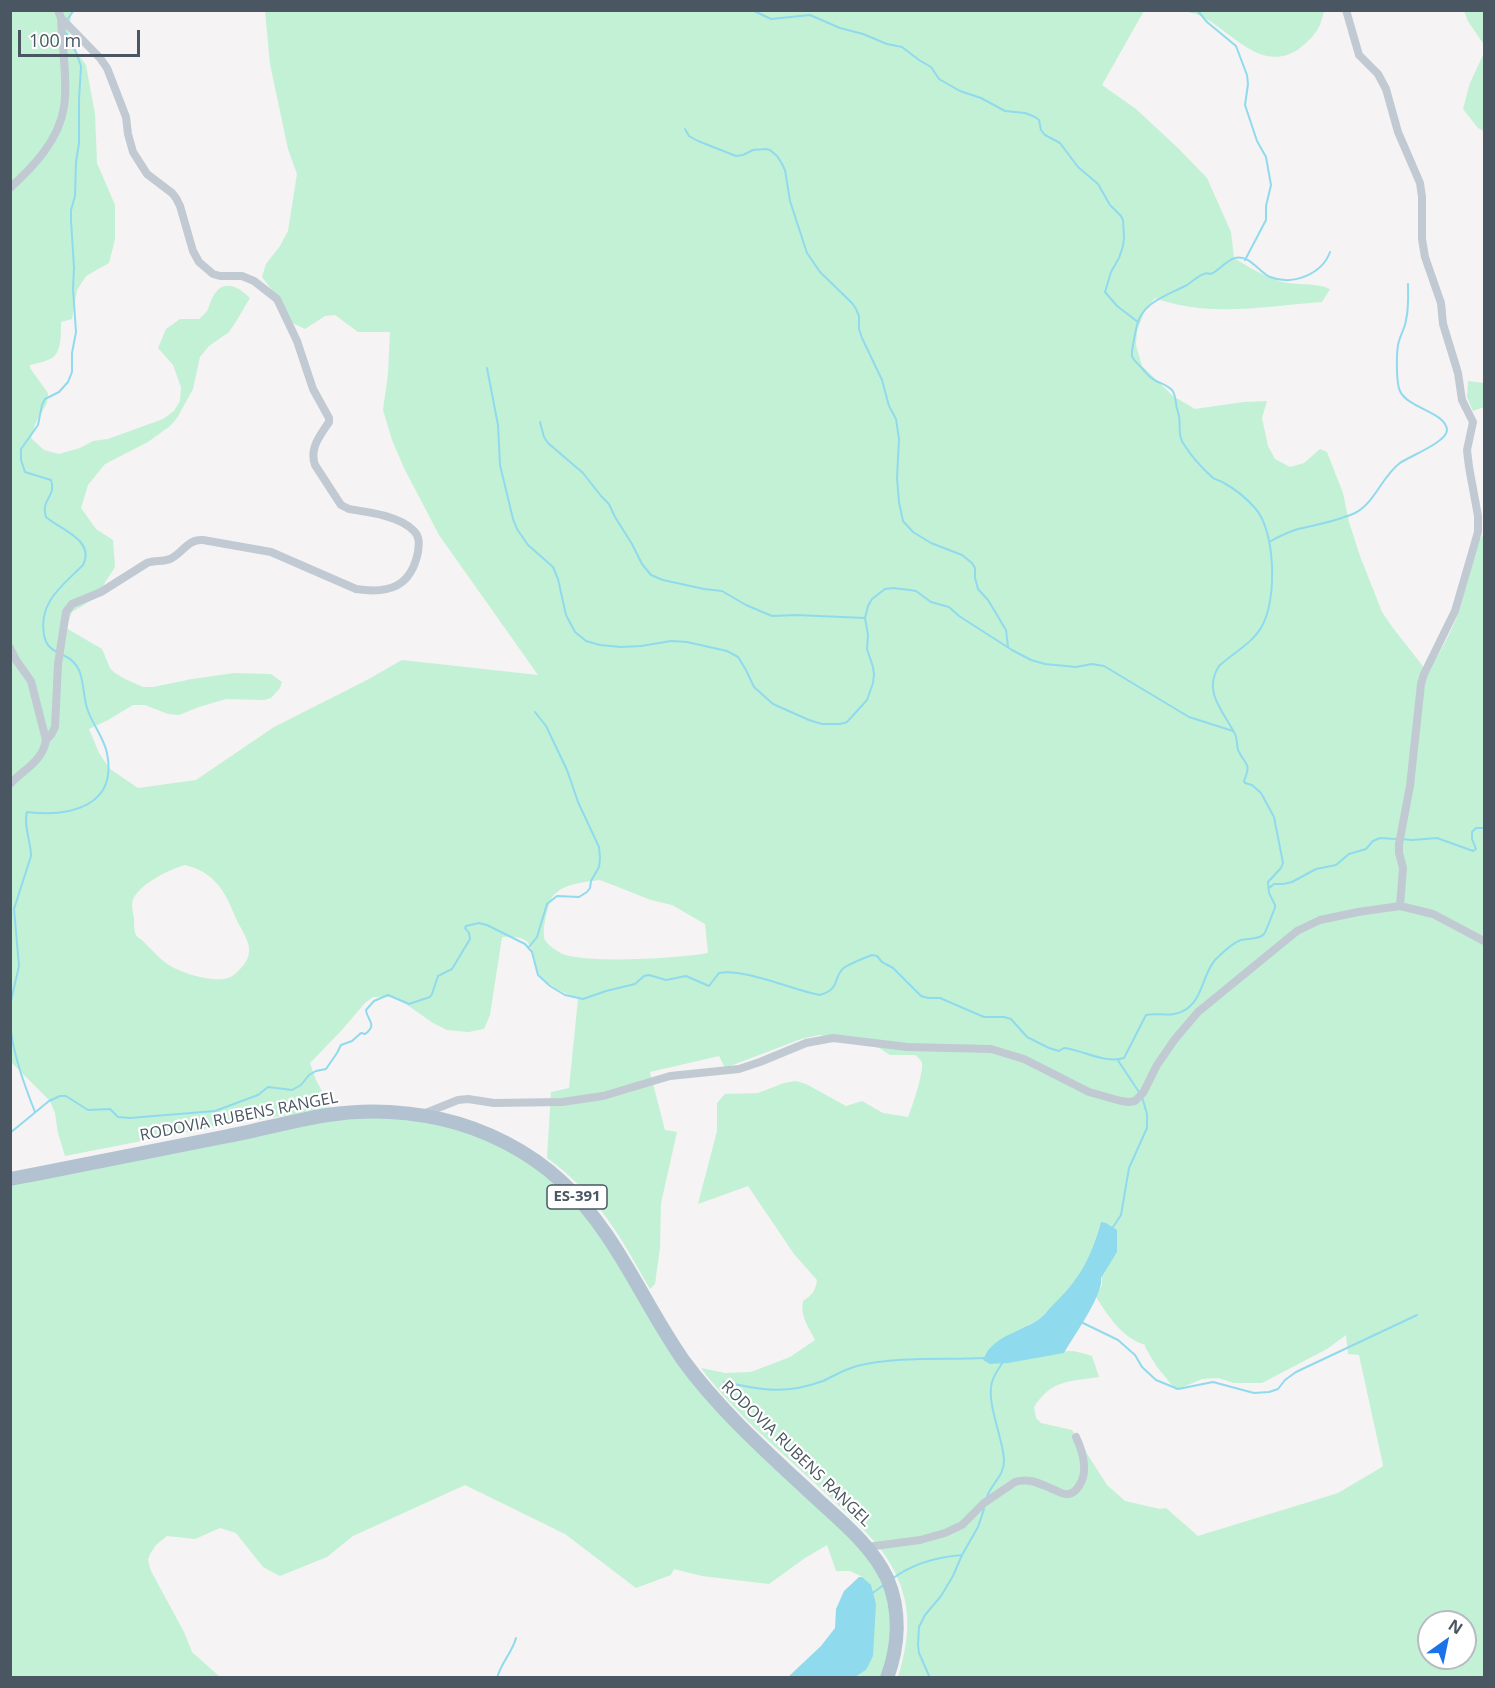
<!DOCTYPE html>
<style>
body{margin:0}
#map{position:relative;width:1495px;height:1688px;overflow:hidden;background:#f5f3f3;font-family:"Open Sans",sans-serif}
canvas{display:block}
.frame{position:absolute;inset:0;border:12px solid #4a5661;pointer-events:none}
.north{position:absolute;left:1417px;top:1610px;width:60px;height:60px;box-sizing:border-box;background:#fff;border:2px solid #b7bbc0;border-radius:50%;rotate:33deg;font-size:16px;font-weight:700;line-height:24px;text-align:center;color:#4a5661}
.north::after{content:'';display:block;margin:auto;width:21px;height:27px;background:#1a73e8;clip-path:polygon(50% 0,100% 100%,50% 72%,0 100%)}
.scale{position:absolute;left:18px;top:30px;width:122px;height:27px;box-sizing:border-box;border:3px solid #4a5661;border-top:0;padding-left:8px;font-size:18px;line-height:21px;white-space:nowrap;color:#4a5661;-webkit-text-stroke:4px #fff;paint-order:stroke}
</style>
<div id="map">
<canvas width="1495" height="1688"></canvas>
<div class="frame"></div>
<div class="north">N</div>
<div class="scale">100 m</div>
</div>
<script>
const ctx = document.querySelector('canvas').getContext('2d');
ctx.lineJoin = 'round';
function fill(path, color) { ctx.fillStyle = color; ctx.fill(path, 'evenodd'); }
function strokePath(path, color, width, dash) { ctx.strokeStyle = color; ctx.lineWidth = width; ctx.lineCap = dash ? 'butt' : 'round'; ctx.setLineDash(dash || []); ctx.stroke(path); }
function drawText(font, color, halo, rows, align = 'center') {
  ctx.font = font + ' "Open Sans",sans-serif'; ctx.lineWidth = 4.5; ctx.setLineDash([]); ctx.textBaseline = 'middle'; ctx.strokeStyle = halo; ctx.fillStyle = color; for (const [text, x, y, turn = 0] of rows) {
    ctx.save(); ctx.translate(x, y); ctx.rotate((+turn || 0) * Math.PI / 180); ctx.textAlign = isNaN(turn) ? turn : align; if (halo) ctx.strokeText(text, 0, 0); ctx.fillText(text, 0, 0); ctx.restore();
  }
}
fill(new Path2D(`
 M10,11H73L71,14L69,42L86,65L95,114L97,163L115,205V239L109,263L86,276L77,290L72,319L61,322C61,333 62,354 50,359C44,362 37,363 30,365V368L48,393L47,403L36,422L31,438L44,450L59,454L80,448L93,441L108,439L163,419L174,411L180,401L181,387L173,365L158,348L166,329L180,319H199C212,309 207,306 214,295C224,278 240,288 250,298L237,320L229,332L209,346L200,357L193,389L177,418L170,426L148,442L105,464L88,485L81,508L96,529L113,540L115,567L95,598L72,612L66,628L102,649L110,668L115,673L125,679L143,687H153L192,679L234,673L271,674L282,682L280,688L271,698L264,700L226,699L199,707L179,715L168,714L145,705H133L108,720L89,729L99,753L110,769L138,788L196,780L274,727L367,680L402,660L538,675L439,535L404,468L392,440L383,410L388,374L390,332H358L335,315L325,316L305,329L290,322L283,305L262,277L266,264L280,246L288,231L297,174L288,149L270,64L265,11H1144L1102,85L1136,109L1179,149L1207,178L1231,232L1234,258C1250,268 1268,279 1287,283C1302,285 1316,283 1330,289L1322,302C1267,306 1208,318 1155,298L1145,310L1137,331L1136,345L1142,366L1173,396L1195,409L1244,402L1267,401L1262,418L1268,446L1275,459L1290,467L1304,463L1320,449L1327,452L1343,493L1349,522L1360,556L1382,612L1393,628L1422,665L1425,673L1430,670C1440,651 1452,631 1459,611C1467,590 1469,550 1484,534V1677H898C907,1648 912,1618 901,1587C890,1552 860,1526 834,1501C789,1458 739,1419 701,1368L725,1373L751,1372L790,1357L815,1340C809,1327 800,1317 803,1301C811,1296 816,1291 817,1280L794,1254L748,1186L698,1204L717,1131V1103L725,1094L758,1093L784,1083L796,1081L806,1084L846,1106L862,1101L883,1113L908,1117C912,1108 924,1071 922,1063C920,1059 918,1057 915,1055H890L871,1043L819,1035L801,1039L725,1068L719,1056L650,1072L665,1130L677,1132L661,1203L660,1248L655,1284L650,1289C620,1236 598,1195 547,1158L551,1092L569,1088L578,999C565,993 547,986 539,974C526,952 541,935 502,937L490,1015L484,1029L468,1032L447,1030L433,1023L400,1000L392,997H373L365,1003L341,1031L310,1063L316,1080L331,1108L203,1129L65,1156L58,1133L55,1113L50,1101L10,1061ZM185,865C213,872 224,889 234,914C244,938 262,951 235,974C222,986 189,975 174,968C162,962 153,951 143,941C141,939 138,938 136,935C134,932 134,923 134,918C133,914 132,908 132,904C134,886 170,869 185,865ZM600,880L651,900L672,905L705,924L708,953C683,958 578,965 559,952C555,950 547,944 545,940C541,932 548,903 553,896C564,883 585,882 600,880ZM1101,1222L1102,1285L1096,1297C1109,1317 1121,1337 1145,1345V1347L1157,1367L1176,1390L1202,1379L1218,1378L1234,1383H1262L1327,1349L1346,1335L1348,1354L1359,1355L1383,1465L1382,1467L1338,1493L1198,1536L1166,1508L1160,1509L1125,1501L1107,1485L1072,1430L1041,1423L1036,1418L1034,1407C1052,1379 1069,1382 1099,1377L1092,1356C1086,1354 1079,1352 1073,1351C1049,1350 1016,1362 990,1364V1348L1014,1332L1037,1321L1062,1297L1079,1276L1087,1263ZM1429,1622H1465V1658H1429Z
 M1181,11H1324C1320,29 1315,36 1300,48C1263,75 1233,33 1203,17C1196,13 1188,12 1181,11Z
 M1464,11H1484V45L1468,21Z
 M1484,53V131L1478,128L1463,109L1470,83Z
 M1468,381L1484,383V407L1473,411L1467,397Z
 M354,1117H408L436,1121L517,1151L578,1200L657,1326L806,1491L878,1567L895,1616L885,1677H855L866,1670L863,1577L850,1571H836L827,1545L805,1558L769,1584L702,1576L674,1569L671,1575L636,1588L565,1534L465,1485L353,1536L327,1557L280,1576L263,1567L236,1533L220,1528L195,1539L167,1536L156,1545L150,1554L148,1560L151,1571L184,1632L192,1652L220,1677L11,1678V1184L268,1132Z`), '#c3f1d5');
fill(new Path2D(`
 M1101,1222L1106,1223L1117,1230V1252L1101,1278C1104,1294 1073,1337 1064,1353L1008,1363L990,1364L983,1360C985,1356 987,1351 990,1348C1001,1336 1022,1329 1035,1322C1042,1318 1047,1311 1052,1306C1081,1278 1090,1259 1101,1222Z
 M859,1577H862L871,1585L876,1604L873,1656L866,1670L855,1677H788L821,1646L835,1628L836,1609L844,1591Z`), '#90daee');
strokePath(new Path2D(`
 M752,10L771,19L810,15L840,28L863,34L887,44L902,47L919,60L931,67L939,79L960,91L981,98L1005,111L1025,113L1035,117L1039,120L1041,130L1045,135L1060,143L1078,167L1098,184L1110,205L1121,216L1123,220L1124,238L1123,246L1119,258L1111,272L1105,292L1117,306L1138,322
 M1197,10L1207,22L1236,46L1247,75L1248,84L1245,105L1257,141L1266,157L1271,185L1266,206V220L1245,260
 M67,20L74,10
 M685,129L689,136L698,141L736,156L743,155L753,150L766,149L770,150L777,156L781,162L785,170L790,201L807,253L820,272L852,303L856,309L859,316V329L862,338L882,380L889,406L896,419L899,439L897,478L899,502L903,521L913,532L931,543L962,555L972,563L975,568V578L978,589L988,600L1006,630L1008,646
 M487,368L498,425L500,465L513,519L517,529L528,545L553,567L558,579L566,615L575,632L586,641L600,645L621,647L641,646L671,641L687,642L727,651L738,657L746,670L754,687L773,704L809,720L822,724H840L847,722L867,700L873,683L874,674L873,667L867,649L868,635L865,618L868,606L872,599L885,589L893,588L910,590L916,591L931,602L949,607L959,616L1012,650L1031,660L1045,664L1076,667L1092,664L1104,666L1189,717L1233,731
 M540,422L544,437L548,443L583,473L601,496L609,504L615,517L632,544L642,564L651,575L663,580L704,589L722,591L746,605L772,616L796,615L865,618
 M1269,542C1278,537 1288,532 1298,529C1317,525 1337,521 1355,513C1375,503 1382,476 1400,463C1410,456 1447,442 1447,430C1446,412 1407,408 1400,391C1396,383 1396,350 1399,341C1401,334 1405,328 1406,320C1409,308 1408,296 1408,284
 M57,652C49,648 46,644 44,635C38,602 63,585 83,565C96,540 59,529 46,517C40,499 57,497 51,480L25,472L21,460V449L38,425L42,405L45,399L59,392L68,382L72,372V353L76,332L73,289L74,268L71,220V210L75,196L76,162L79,143V100L81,66L76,52L66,33
 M1402,839L1412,840L1437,838L1473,851L1476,849L1472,839V832L1476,828H1484
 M1269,888L1274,884H1283L1292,882L1316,869L1336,865L1349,854L1366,849L1373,841L1380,838L1396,839
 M529,947L537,937L547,904L557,896L579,897L587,892L590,888L591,881L599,867L600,858L599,847L578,802L567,770L546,726L535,712
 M10,1005L19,966L14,909L31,856C31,842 23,824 27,812C69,817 118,807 107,753C104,738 93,725 88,711C80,690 88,666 63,655
 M10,1024C13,1054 24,1084 35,1112
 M1117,1059L1139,1092
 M10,1133L49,1101L60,1096H66L88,1110L110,1109L118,1117L130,1118L215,1111L258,1095L268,1087L292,1090L301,1085L309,1075L316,1071L326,1069L337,1053L341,1045L352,1041L361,1033L365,1034C378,1025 367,1020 366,1010L374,1001L388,995L409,1004L430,997L432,994L438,976L452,969L470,939L469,933L465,928L466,926L479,923L487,925L525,944L532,952L538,975L550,986L565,995L583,999L606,991L635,984L644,976L649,975L666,980L686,976L709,986L719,973C744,968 793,990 820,995C842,989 832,976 845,967C852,963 864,958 872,955L877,956L882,962L893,968L921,996L928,998H940L984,1017H1004L1011,1019L1027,1037L1049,1048L1059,1051L1064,1048C1083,1050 1105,1064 1124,1058L1146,1015C1159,1012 1171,1018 1183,1011C1203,1001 1202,975 1215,960C1222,953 1232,943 1241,940C1248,938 1259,940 1264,934C1267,930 1272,914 1275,908V905L1269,893L1268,882L1281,868L1283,863L1274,817L1261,793L1252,785L1245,783L1244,781C1251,763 1247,767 1239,752C1236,747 1238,740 1235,734C1224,712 1202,692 1219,666C1233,653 1253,643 1262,626C1277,600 1276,531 1255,508C1247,499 1235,489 1224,483C1220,480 1215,480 1212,477C1202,468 1192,457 1185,446C1177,436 1181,427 1179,416C1178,411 1176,407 1176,403C1175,397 1175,394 1172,390C1167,385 1162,384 1156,381C1148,377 1146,372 1140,366C1137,363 1133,360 1132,356C1131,351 1136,330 1137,325C1143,302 1166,296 1185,286C1191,283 1197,276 1204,274C1208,272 1208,275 1213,273C1220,269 1227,260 1235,258C1249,254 1259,272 1270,277C1293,286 1322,274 1330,252
 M1113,1227L1121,1215L1129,1168L1147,1128V1114L1142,1097
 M1081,1322L1118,1340L1135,1355L1142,1367L1156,1380L1178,1389L1213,1382L1254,1393L1269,1392L1278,1389L1285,1380L1296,1372L1417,1315
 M724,1382C763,1390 784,1395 823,1381C834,1376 845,1369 857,1366C899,1356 942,1360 985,1358
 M987,1497C991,1484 1005,1475 1004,1460C1003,1438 986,1403 992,1382C994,1375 999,1368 1003,1362
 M892,1579C912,1564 937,1557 962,1555
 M870,1595L885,1584
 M497,1678C502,1661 512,1653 516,1638
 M930,1678L919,1653L918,1645L919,1627L925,1615L941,1596L953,1576L962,1555L978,1527L984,1509`), '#90daee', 2);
strokePath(new Path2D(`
 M1346,10L1359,55L1378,74L1386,89L1398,132L1420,183L1422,197V239L1425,257L1441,303L1443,324L1458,373L1462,400L1473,422L1467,450L1469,467L1478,516V532L1455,611L1424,674L1421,684L1410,786L1399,844V853L1403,868L1400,906
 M10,188C34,166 59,140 64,107C68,82 62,44 61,18
 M10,648L16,660L31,681L46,740C43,761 24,769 10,784
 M46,740L51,735L55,727L58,664L66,612L72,604L101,592L147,563C154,560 163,562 170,559C183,553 187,539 203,540L271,552L356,589C389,594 411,587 418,552C419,544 420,537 414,531C400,516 368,512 349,509L341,505L315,465C309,448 320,436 329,422V418L313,389L297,341L277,299L254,281L242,276H220L213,274L199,262L193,251L180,206L176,198L172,193L147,174L133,152L128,134L126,117L107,68L100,58L61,18L58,10
 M423,1114L458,1100L468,1099L494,1103L562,1102L603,1096L670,1076L739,1069L760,1062L806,1043L833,1038L907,1047L991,1049L1024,1059L1089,1092L1121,1101L1129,1102L1135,1101L1143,1093L1157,1065L1175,1039L1198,1012L1297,931L1320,920L1358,912L1400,906L1433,914L1484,941
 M867,1547L920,1540L945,1533L962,1525L984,1503L1015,1482C1030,1477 1042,1485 1055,1490C1059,1492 1064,1495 1068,1494C1074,1493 1076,1490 1079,1486C1089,1471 1083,1452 1076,1437`), '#c1cad2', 8);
strokePath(new Path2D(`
 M10,1179C83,1165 156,1150 228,1136C261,1130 294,1120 328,1115C366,1109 404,1111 441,1119C485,1129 529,1151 562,1182C616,1232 642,1301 683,1360C721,1412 769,1454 816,1498C842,1522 872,1546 887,1578C901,1610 899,1646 887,1678`), '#b3c2d1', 14);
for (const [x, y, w] of [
 [577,1197,60]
]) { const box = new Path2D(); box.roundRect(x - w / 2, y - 12, w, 24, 4.5); ctx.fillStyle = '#fff'; ctx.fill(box); strokePath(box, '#4a5661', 1.5); }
drawText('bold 15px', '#4a5661', null, [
 ["ES-391",577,1197]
]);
drawText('16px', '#4a5661', '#fff', [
 ["RODOVIA RUBENS RANGEL",239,1117,-11],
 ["RODOVIA RUBENS RANGEL",796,1454,44]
]);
</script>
